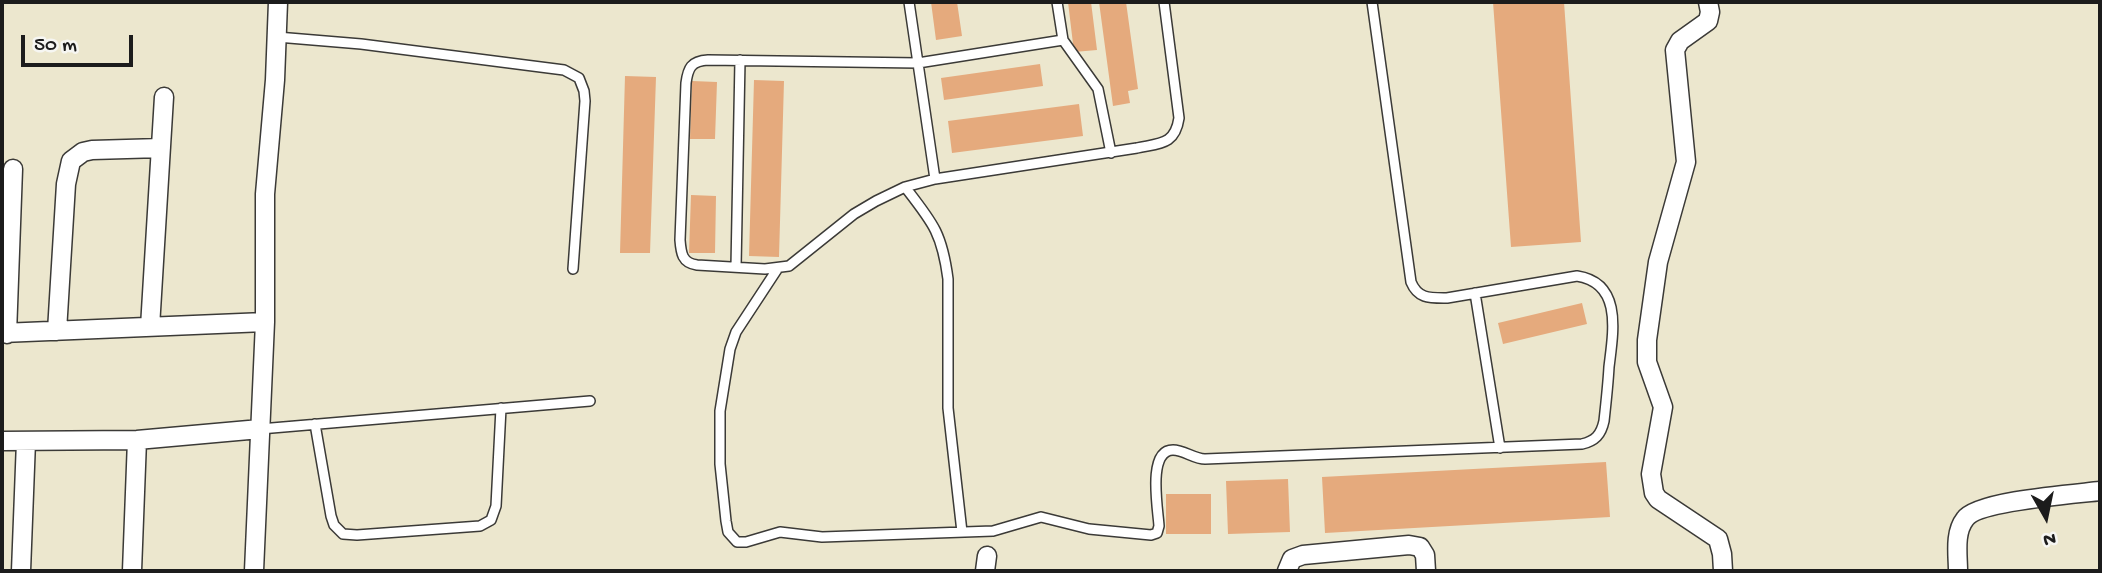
<!DOCTYPE html>
<style>
body{margin:0}
#map{position:relative;width:2102px;height:573px;overflow:hidden;background:#ece7ce;font-family:"Gochi Hand",sans-serif}
canvas{display:block}
.frame{position:absolute;inset:0;border:4px solid #1c1c1c;pointer-events:none}
.north{position:absolute;left:2011px;top:482px;width:70px;height:70px;-webkit-text-stroke:5px #f6f6f2;paint-order:stroke;rotate:171deg;font-size:19px;font-weight:700;line-height:28px;text-align:center;color:#1c1c1c}
.north::after{content:'';display:block;margin:auto;width:24px;height:32px;background:#1c1c1c;clip-path:polygon(50% 0,100% 100%,50% 72%,0 100%)}
.scale{position:absolute;left:21px;top:35px;width:112px;height:32px;box-sizing:border-box;border:4px solid #1c1c1c;border-top:0;padding-left:9px;font-size:21px;line-height:24px;white-space:nowrap;color:#1c1c1c;-webkit-text-stroke:5px #f6f6f2;paint-order:stroke}
</style>
<div id="map">
<canvas width="2102" height="573"></canvas>
<div class="frame"></div>
<div class="north">N</div>
<div class="scale">50 m</div>
</div>
<script>
const ctx = document.querySelector('canvas').getContext('2d');
ctx.lineJoin = 'round';
function fill(path, color) { ctx.fillStyle = color; ctx.fill(path, 'evenodd'); }
function strokePath(path, color, width, dash) { ctx.strokeStyle = color; ctx.lineWidth = width; ctx.lineCap = dash ? 'butt' : 'round'; ctx.setLineDash(dash || []); ctx.stroke(path); }
fill(new Path2D(`
 M931,2H957L962,36L936,40Z
 M1068,2H1091L1097,50L1074,52Z
 M1099,2H1126L1138,89L1128,91L1130,103L1113,106Z
 M1493,2H1564L1581,242L1511,247Z
 M1040,64L1043,86L944,100L941,78Z
 M625,76L656,77L650,253H620Z
 M754,80L784,81L779,257L749,256Z
 M692,81L717,82L715,139H690Z
 M1079,104L1083,136L952,153L948,121Z
 M691,195L716,196L715,253H689Z
 M1582,303L1587,324L1503,344L1498,323Z
 M1606,462L1610,517L1325,533L1322,477Z
 M1288,479L1290,532L1228,534L1226,481Z
 M1166,494H1211V534H1166Z`), '#e5aa7d');
const lane = new Path2D(`
 M909,2L935,179
 M1057,2L1063,40L1098,89L1111,153
 M277,37L361,44L564,70L579,78L584,91L585,101L573,269
 M1063,40L918,63L708,60C691,61 688,68 686,83L680,240C681,253 682,263 697,265L765,269L789,266L854,214L876,201L905,187L935,179L1137,148C1160,143 1175,145 1179,118L1164,2
 M905,187C933,223 942,233 948,279V408L962,532
 M736,267L740,60
 M778,268L736,332L730,349L720,411V464L726,521L728,532L737,542H746L780,532L822,537L993,531L1041,517L1089,529L1151,535L1157,533L1159,526C1158,509 1147,450 1173,450C1184,450 1194,459 1205,459L1582,444C1595,441 1601,435 1604,421C1606,403 1608,385 1609,367C1613,333 1623,283 1577,276L1447,298C1430,298 1418,299 1411,282L1372,2
 M1475,293L1500,448
 M315,424L331,516L334,525L343,534L357,535L480,526L491,520L496,506L501,408
 M260,429L590,401`);
const street = new Path2D(`
 M1708,2L1710,12L1708,21L1680,41L1675,50L1686,162L1658,262L1647,340V362L1663,407L1651,474L1654,493L1658,499L1718,539L1722,554L1723,571
 M150,327L164,97
 M57,331L66,184L71,161L83,152L92,150L161,148
 M2,333L265,322
 M7,334L13,169
 M2,441L137,440L260,429
 M21,571L26,441
 M132,571L137,440
 M254,571L265,322V194L275,80L278,2
 M985,571L987,556
 M1287,571L1292,559L1303,555L1409,545L1420,547L1425,555L1426,571
 M1958,571C1958,555 1954,533 1965,519C1977,501 2075,494 2100,491`);
strokePath(lane, '#3b3a37', 12);
strokePath(street, '#3b3a37', 21);
strokePath(lane, '#fff', 9);
strokePath(street, '#fff', 18);
</script>
